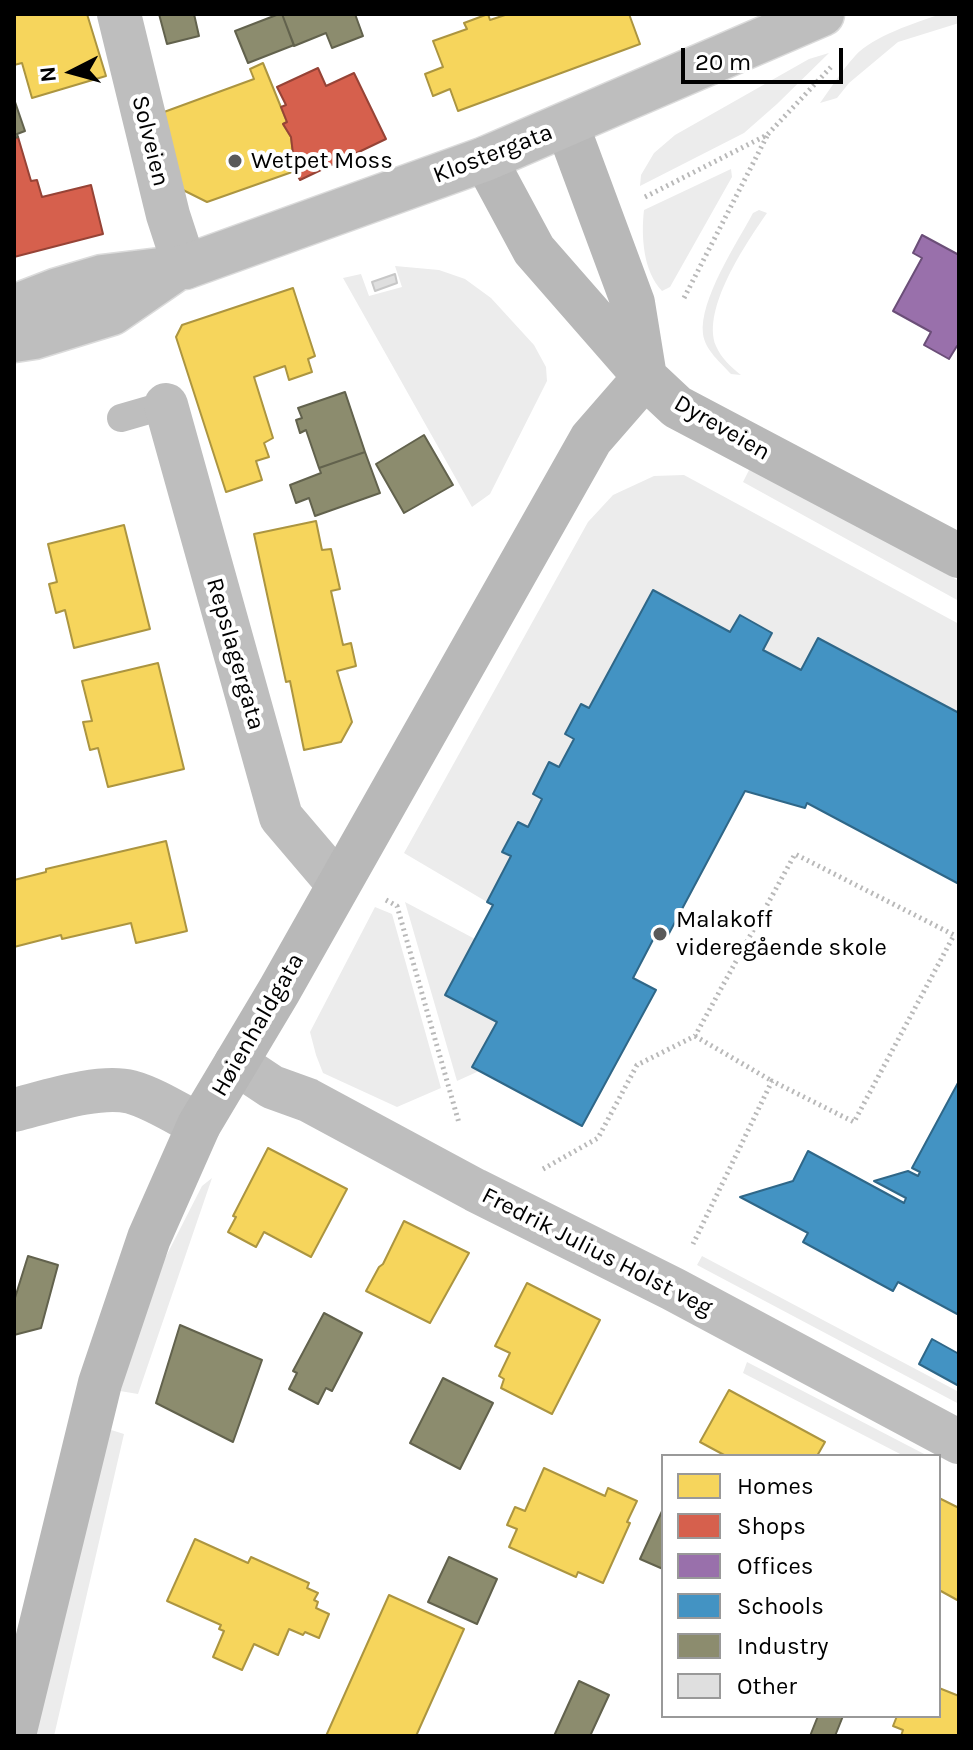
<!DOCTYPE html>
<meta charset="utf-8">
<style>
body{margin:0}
#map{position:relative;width:973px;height:1750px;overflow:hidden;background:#fff;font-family:Karla,sans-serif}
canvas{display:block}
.frame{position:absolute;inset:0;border:16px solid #000;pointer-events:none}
.legend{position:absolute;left:661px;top:1454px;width:280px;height:264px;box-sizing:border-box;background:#fff;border:2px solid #999;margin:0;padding:10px 14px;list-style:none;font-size:24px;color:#000}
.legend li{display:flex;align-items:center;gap:16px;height:40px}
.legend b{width:40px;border:2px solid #999}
.north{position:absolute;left:32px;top:32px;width:80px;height:80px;-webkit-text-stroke:6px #fff;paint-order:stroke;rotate:264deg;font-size:22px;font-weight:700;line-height:32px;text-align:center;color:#000}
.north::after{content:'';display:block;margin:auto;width:28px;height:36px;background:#000;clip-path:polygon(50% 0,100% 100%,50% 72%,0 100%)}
.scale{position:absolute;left:681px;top:48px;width:162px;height:36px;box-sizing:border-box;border:4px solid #000;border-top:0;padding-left:10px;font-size:24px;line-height:28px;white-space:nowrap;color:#000;-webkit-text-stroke:6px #fff;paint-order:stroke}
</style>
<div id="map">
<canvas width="973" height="1750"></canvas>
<div class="frame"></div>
<ul class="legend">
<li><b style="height:22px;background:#f6d55c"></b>Homes</li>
<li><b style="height:22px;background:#d6604d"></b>Shops</li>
<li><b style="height:22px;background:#9970ab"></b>Offices</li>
<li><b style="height:22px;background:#4393c3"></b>Schools</li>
<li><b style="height:22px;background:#8c8c6e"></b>Industry</li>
<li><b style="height:22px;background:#dfdfdf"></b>Other</li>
</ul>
<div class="north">N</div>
<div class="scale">20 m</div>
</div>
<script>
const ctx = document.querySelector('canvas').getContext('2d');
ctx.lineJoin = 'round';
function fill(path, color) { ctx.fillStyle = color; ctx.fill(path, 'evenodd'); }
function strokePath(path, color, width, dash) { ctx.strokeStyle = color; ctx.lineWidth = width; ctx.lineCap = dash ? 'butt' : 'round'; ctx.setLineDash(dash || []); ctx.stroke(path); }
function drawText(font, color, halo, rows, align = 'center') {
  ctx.font = font + ' Karla,sans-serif'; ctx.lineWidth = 8; ctx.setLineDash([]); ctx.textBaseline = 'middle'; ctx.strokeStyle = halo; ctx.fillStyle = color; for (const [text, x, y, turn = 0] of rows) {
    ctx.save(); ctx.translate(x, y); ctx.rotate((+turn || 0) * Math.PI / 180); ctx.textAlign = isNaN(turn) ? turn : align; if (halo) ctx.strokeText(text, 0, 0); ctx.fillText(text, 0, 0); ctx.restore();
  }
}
fill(new Path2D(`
 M941,14H959V23L898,42L849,83L837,98L820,103C831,88 842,70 855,56C873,36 915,23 941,14Z
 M829,53L777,104L744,133L640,186L641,175L654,153L675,135L809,59Z
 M731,169L732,177L670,287L662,291C643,271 641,236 644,210Z
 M759,210L767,213C747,242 701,309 716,346C721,358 731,367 741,375L731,374C721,363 705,350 703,334C699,300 737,243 753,213Z
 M395,266L439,270L465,279L491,298L534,345L546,367L547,381L490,494L472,507L343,278L361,274L369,296L402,287Z
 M749,470L795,490L959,581V601L743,482Z
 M684,475L959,624V713L818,639L801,670L763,650L772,633L740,615L730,632L653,590L589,708L566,734L574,739L559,767L549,763L533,793L542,799L528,827L518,822L502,851L511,856L487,902L404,853L588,522L613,495L654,476Z
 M405,902L475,939L445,994L497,1022L472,1067L479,1071L457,1081Z
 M375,907L392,914L441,1088L397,1107L323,1073L316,1055L310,1032Z
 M212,1178L138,1394L120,1391L158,1272L202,1186Z
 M702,1256L959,1392V1404L697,1265Z
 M747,1362L928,1456H904L743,1373Z
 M108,1429L124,1434L54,1736H35Z`), '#ececec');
const homes = new Path2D(`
 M14,14H87L106,76L32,98L22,63L14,65Z
 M488,14L490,20L508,14H629L640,44L458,111L450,89L433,96L425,74L443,67L433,41L467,29L464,23Z
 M263,63L287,122L283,124L291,137L295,171L207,202L181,189L164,112L254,79L250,69Z
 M293,288L315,356L308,359L312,372L289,380L285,366L254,377L273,438L264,443L269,457L256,461L262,480L226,492L176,337L182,325Z
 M316,521L322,550L331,549L340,589L331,591L343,645L351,643L356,666L337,671L352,722L341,742L304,750L290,681L286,682L254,534Z
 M124,525L150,629L74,648L65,610L56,613L49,584L57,582L48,544Z
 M158,663L184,769L108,787L98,748L90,750L83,722L92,721L82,681Z
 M166,841L187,931L136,943L131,923L62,939L61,935L14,947V880L46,872V869Z
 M268,1148L347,1189L311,1257L264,1232L256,1247L228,1232L236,1217L233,1216Z
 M404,1221L469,1253L430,1323L366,1291L379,1267L383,1264Z
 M527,1283L600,1320L552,1414L501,1388L504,1379L499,1376L510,1353L495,1346Z
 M729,1390L825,1442L817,1456H726L700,1442Z
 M544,1468L605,1496L608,1488L637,1501L627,1522L630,1523L603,1583L578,1572L576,1577L509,1547L517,1529L507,1525L515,1507L525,1511Z
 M939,1498L959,1508V1601L939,1590Z
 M195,1539L248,1563L251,1557L309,1583L307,1588L318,1593L314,1600L318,1602L316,1608L329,1614L319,1638L305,1632L303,1635L289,1629L278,1655L254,1644L242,1670L213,1657L224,1631L219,1629L221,1625L167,1601Z
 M389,1595L464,1629L416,1736H326Z
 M939,1688L959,1696V1736H901L903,1730L893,1726L897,1716H939Z`);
fill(homes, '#f6d55c');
strokePath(homes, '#ac9540', 2);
const shops = new Path2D(`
 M318,68L326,86L354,73L386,139L300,180L295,171L291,137L283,124L287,122L281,107L286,105L277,87Z
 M18,137L31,181L37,180L42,197L91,185L103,234L14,257V138Z`);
fill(shops, '#d6604d');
strokePath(shops, '#964336', 2);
const offices = new Path2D(`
 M922,235L959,255V347L957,346L949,359L924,345L931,332L893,311L922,258L913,253Z`);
fill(offices, '#9970ab');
strokePath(offices, '#6b4e78', 2);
const schools = new Path2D(`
 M653,590L730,632L740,615L772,633L763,650L801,670L818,638L959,713V884L807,803L805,808L745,791L666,939L656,934L633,978L656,990L582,1126L472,1067L497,1022L445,995L493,905L487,902L511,856L502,852L518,822L528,827L542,799L533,794L549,762L559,767L574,739L565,734L581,704L589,708Z
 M959,1081V1315L898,1282L893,1291L803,1242L808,1233L740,1197L793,1181L808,1151L904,1203L906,1198L874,1181L908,1171L918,1176L920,1172L912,1168Z
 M932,1339L959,1354V1386L919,1364Z`);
fill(schools, '#4393c3');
strokePath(schools, '#2f6788', 2);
const industry = new Path2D(`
 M159,14H194L199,36L167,44Z
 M279,14H282L294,45L248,63L235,31Z
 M282,14H355L363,36L332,48L326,33L294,46Z
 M14,99L25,131L17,134L18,137L14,138Z
 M345,392L365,452L319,468L306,430L300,433L296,420L302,418L298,408Z
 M424,435L453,485L404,513L376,464Z
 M365,452L380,493L315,516L309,498L296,503L290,485L321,473L319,468Z
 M28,1256L58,1265L41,1328L14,1335V1301Z
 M324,1313L362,1333L332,1391L326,1388L318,1404L289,1389L297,1373L293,1371Z
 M180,1325L262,1360L233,1442L156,1403Z
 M443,1378L493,1403L460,1469L410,1443Z
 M663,1509V1569L640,1559Z
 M449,1557L497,1579L477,1624L428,1602Z
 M579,1681L609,1695L590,1736H554Z
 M818,1716H843L835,1736H810Z`);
fill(industry, '#8c8c6e');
strokePath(industry, '#62624d', 2);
const building = new Path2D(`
 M395,274L397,283L375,291L372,282Z`);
fill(building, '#dfdfdf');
strokePath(building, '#c7c7c7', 2);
const primary = new Path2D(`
 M14,307L58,290L102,277L185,267L485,159L822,14
 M14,340L34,337L112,313L173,271`);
strokePath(primary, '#dbdbdb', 47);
strokePath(new Path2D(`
 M645,197L767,135L831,67
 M684,298L767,136
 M386,900L397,906L459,1123
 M695,1036L772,1081
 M543,1169L598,1138L637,1065L695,1036L795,854L954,935L854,1122L772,1081L693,1244`), '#b9b9b9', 5, [2, 4]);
strokePath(new Path2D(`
 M121,418L166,405`), '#bebebe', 28);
strokePath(new Path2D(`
 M119,14L168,215L185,267
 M166,405L281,817L338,884
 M236,1063L272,1087L308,1100L475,1190L673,1289L959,1442
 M14,1110C46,1102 99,1084 131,1092C153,1098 178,1114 199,1125`), '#bebebe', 44);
strokePath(new Path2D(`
 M567,125L633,303L645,377
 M485,159L534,250L645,377L677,407L959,556
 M14,1735L100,1383L149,1238L199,1125L279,991L591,439L645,377`), '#b8b8b8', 44);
strokePath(primary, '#bebebe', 44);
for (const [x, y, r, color] of [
 [235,161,8,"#595959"],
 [660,934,8,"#595959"]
]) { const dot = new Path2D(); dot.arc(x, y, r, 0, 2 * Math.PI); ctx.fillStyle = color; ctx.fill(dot); strokePath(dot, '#fff', 3); }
drawText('24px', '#000', '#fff', [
 ["Solveien",150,141,76],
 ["Klostergata",493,154,-21],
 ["Dyreveien",722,428,30],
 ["Repslagergata",235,654,74],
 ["Høienhaldgata",258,1025,-60],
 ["Fredrik Julius Holst veg",597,1252,27]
]);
drawText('24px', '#000', '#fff', [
 ["Wetpet Moss",251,161],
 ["Malakoff",676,920],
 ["videregående skole",676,948]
], 'left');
</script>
